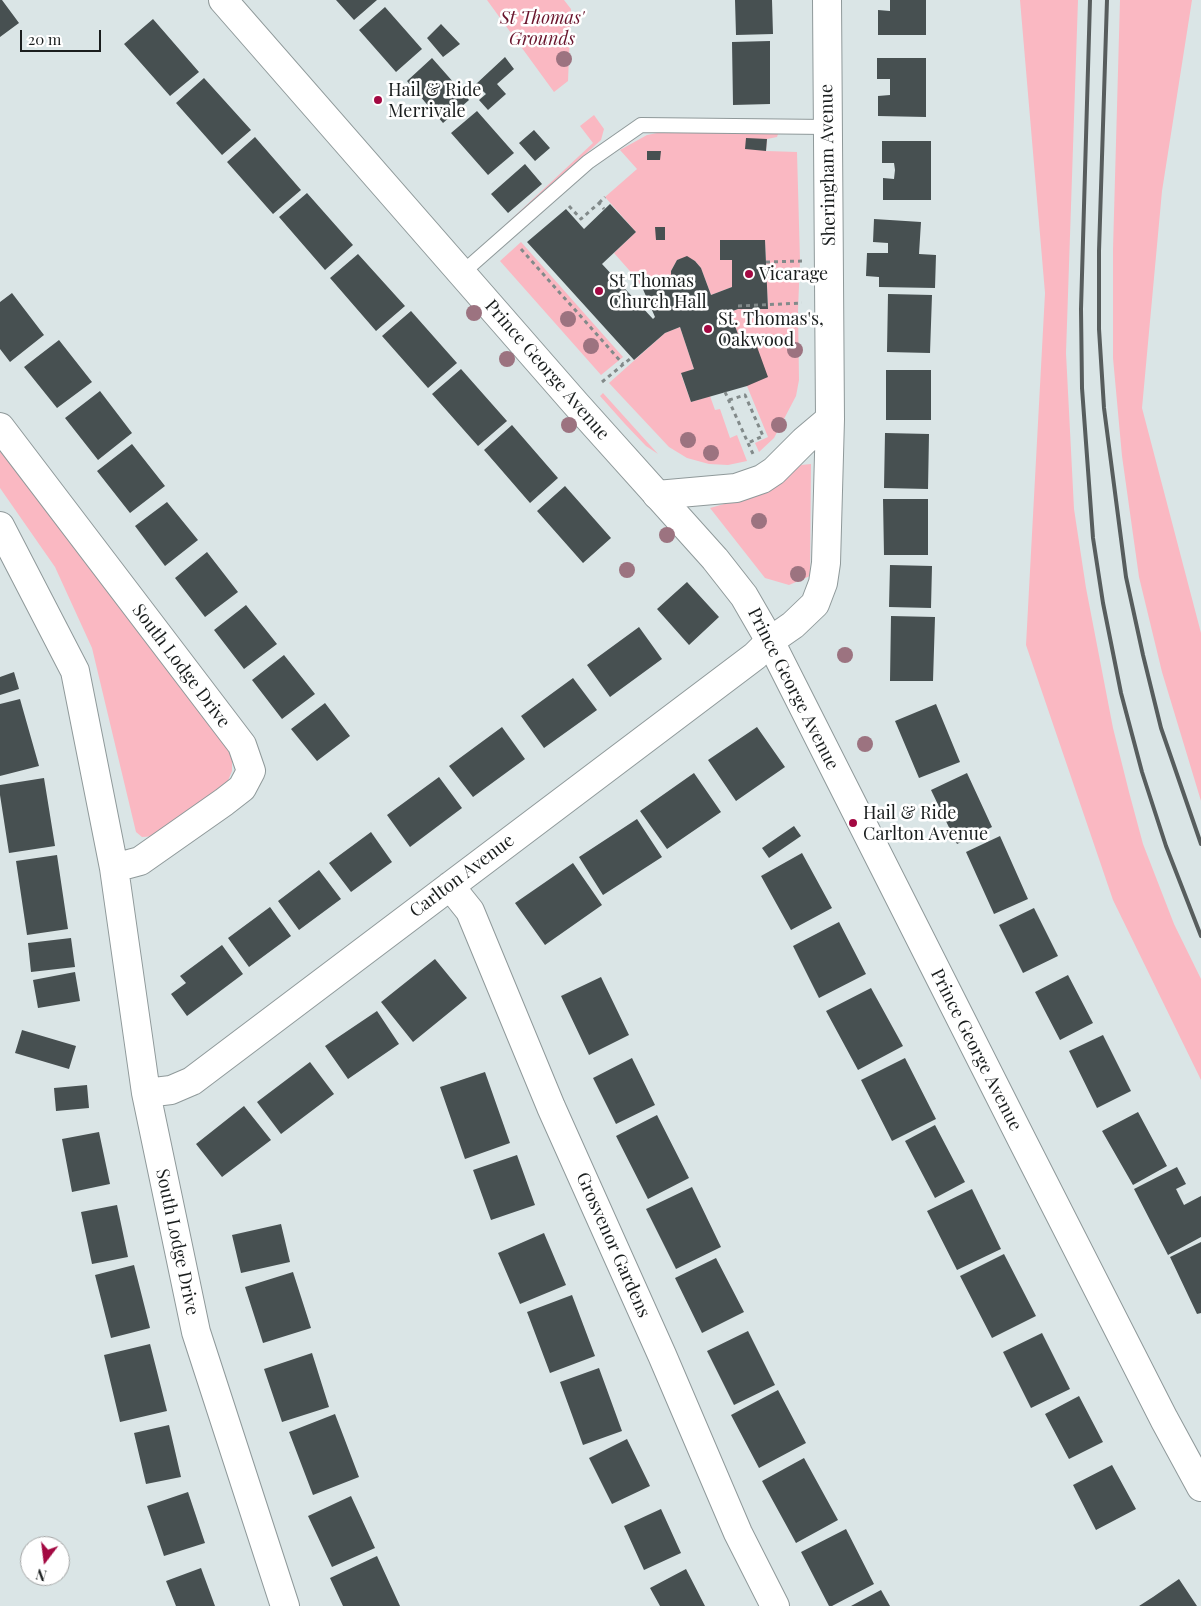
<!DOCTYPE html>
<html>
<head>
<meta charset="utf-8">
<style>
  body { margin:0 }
  #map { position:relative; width:1201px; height:1606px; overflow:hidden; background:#dae5e6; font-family:"Playfair Display",serif }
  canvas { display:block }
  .north { position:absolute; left:20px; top:1536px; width:50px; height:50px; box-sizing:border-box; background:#fff; border:1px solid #a3a5a5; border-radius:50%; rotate:195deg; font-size:14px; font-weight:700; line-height:20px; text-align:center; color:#1a1e1e }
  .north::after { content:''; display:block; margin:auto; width:18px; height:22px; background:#a30942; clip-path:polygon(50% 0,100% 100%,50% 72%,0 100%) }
  .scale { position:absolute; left:20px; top:30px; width:81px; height:22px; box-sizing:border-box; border:2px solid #1a1e1e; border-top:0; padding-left:6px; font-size:15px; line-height:18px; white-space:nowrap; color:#1a1e1e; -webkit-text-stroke:4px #fff; paint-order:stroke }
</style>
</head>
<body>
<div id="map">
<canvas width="1201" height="1606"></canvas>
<div class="north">N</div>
<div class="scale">20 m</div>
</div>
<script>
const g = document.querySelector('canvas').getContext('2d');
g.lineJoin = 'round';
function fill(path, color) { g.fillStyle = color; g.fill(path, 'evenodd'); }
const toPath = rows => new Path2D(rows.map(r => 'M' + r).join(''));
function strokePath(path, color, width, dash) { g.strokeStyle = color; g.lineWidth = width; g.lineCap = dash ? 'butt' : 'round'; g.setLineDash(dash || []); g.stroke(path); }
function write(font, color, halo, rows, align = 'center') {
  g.font = font + ' "Playfair Display",serif'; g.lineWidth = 5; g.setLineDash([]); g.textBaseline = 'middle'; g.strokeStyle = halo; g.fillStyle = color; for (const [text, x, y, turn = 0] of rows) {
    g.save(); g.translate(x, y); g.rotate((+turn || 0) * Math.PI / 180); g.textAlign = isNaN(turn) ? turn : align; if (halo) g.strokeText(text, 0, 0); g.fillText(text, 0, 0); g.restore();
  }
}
const green = toPath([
  [487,0,564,0,571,9,568,81,554,92],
  [1020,0,1078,0,1066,353,1074,509,1086,588,1113,728,1129,792,1143,844,1174,924,1201,979,1201,1080,1113,900,1026,645,1045,293],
  [1120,0,1192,0,1162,191,1142,408,1201,633,1201,801,1162,672,1139,577,1122,456,1113,358,1113,249],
  [594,115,604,129,601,140,490,241,489,240,593,143,580,126],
  [662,132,778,134,777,137,767,139,766,151,797,152,800,261,798,310,799,380,796,396,774,438,759,452,755,443,768,437,747,386,743,348,730,312,738,309,768,308,765,240,720,240,720,260,732,260,732,287,711,295,701,268,695,261,687,257,677,260,671,271,671,276,642,287,629,270,614,253,636,232,605,197,637,169,620,150,647,135],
  [521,242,623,357,601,375,500,261],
  [680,327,694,369,681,374,691,402,710,396,715,410,720,409,730,438,737,435,747,461,728,465,709,464,687,458,669,447,609,383,665,333],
  [603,393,658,454,646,446,625,424,600,396],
  [0,447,232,751,232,771,225,788,157,836,142,837,136,832,92,648,55,567,0,488],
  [811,464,810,576,789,585,765,578,710,508,770,491,801,465]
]);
const building = toPath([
  [0,0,2,0,19,23,0,37],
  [336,0,377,0,354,20],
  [735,0,772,0,773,34,736,35],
  [890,0,926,0,926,35,878,35,878,10,890,11],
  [385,7,422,49,396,72,359,30],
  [153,19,199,72,170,96,124,44],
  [441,24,460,44,443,57,427,38],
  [770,41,770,104,733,105,732,42],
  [505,57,514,69,497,84,506,94,488,110,479,100,486,94,476,84],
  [432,58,469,100,443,123,407,81],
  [877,58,926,58,926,117,878,116,878,96,890,95,890,79,877,79],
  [204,78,251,130,222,155,176,103],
  [477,111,514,153,488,175,451,133],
  [534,130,550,148,535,161,519,143],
  [255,137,301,190,273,214,227,162],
  [746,138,767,139,766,151,745,149],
  [882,141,931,141,931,200,883,200,883,178,894,179,895,170,894,163,882,163],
  [647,151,661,151,660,160,647,160],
  [525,164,542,184,508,213,491,194],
  [307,193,353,245,325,270,279,217],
  [610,204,636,232,602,264,653,319,655,317,642,287,671,276,671,271,677,260,687,256,695,261,701,268,711,295,732,287,732,260,720,260,720,240,765,240,768,309,738,309,730,312,743,348,756,344,768,377,747,386,691,402,681,373,694,369,680,327,665,333,634,360,527,242,566,209,584,229],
  [874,219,921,222,919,254,936,255,935,288,879,287,879,277,866,276,867,253,888,253,888,243,873,242],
  [655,227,665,227,665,240,656,240],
  [358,254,405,306,376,331,330,278],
  [12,293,44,335,10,362,0,349,0,302],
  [888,294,932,295,930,353,887,352],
  [411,311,457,363,428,388,382,336],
  [59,340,92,382,57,408,24,367],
  [461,369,507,421,478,446,432,394],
  [886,370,931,370,931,420,886,420],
  [100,391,132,433,98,460,65,418],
  [512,425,558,478,530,503,484,450],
  [885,433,929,434,928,489,884,488],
  [132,444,165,486,130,513,97,471],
  [565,486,611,538,583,563,537,511],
  [883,499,928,499,928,555,884,555],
  [167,502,198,540,165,566,135,526],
  [207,552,238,592,205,617,175,578],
  [890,565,932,566,931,608,889,607],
  [687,582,719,617,689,645,657,609],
  [246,605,277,644,244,669,214,630],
  [891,616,935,617,933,681,890,681],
  [639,627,662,659,610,697,587,665],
  [284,655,315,694,282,719,252,680],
  [14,672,19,689,0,695,0,677],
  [573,678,597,710,544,748,521,716],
  [20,699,39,766,0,776,0,704],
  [325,703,350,736,317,761,291,729],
  [936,704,960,762,919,778,895,721],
  [502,727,525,759,473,797,449,766],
  [757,727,785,767,736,801,708,760],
  [694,773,721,812,667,849,640,811],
  [967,773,992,827,957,844,931,790],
  [439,777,462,808,410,847,387,815],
  [44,778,55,846,9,853,0,795,0,785],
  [637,819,662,857,603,895,579,857],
  [794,826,801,836,769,858,762,848],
  [371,832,392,862,351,892,329,863],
  [1000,836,1028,899,994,914,966,852],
  [802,853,832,908,791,930,761,876],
  [57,855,68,929,27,935,16,861],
  [573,863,602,905,545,945,515,903],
  [319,870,341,899,299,930,278,901],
  [270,907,291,936,249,967,228,938],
  [1034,908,1058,956,1023,973,999,925],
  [839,922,866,974,819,998,793,946],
  [71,938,75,967,31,972,28,943],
  [222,945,243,974,187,1016,171,994,186,983,180,976],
  [435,959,467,998,413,1042,381,1002],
  [75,972,80,1001,38,1008,33,980],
  [1068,975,1093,1023,1060,1040,1035,992],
  [601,977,629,1035,589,1055,561,996],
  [871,988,903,1046,858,1070,826,1011],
  [377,1011,399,1044,348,1079,325,1046],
  [22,1030,76,1046,69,1069,15,1053],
  [1103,1035,1131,1091,1097,1108,1069,1051],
  [632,1058,655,1105,616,1124,593,1078],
  [905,1058,936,1119,892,1141,861,1080],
  [310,1062,334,1094,281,1134,257,1102],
  [485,1072,510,1143,465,1159,440,1087],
  [87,1085,89,1108,56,1111,54,1088],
  [244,1106,271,1140,222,1177,196,1144],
  [1138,1112,1167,1166,1133,1185,1102,1131],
  [657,1115,689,1178,648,1199,616,1136],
  [935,1125,965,1182,935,1198,905,1141],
  [99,1132,110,1184,72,1192,62,1139],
  [517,1155,535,1205,491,1220,473,1170],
  [1177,1167,1186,1184,1176,1189,1184,1205,1201,1196,1201,1237,1168,1255,1134,1189],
  [692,1187,721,1247,676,1269,646,1209],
  [972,1189,1001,1249,957,1270,927,1211],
  [117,1205,128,1257,92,1264,81,1212],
  [281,1224,290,1262,241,1273,232,1235],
  [544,1233,566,1285,520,1304,498,1253],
  [1201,1242,1201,1313,1197,1314,1170,1257],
  [1004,1254,1036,1316,992,1338,960,1276],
  [716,1258,744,1312,702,1333,675,1278],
  [134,1265,150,1328,111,1338,95,1275],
  [293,1272,311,1328,263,1343,245,1287],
  [572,1295,595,1356,550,1373,527,1312],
  [748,1331,775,1385,734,1405,707,1351],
  [1042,1333,1070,1389,1031,1408,1003,1352],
  [150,1344,167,1411,120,1422,104,1355],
  [312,1353,329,1407,282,1422,264,1369],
  [599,1368,622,1431,583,1445,560,1382],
  [778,1390,806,1443,759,1468,731,1415],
  [1079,1396,1103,1442,1069,1459,1045,1414],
  [335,1414,359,1477,313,1495,289,1432],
  [169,1425,181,1477,146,1484,134,1433],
  [627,1439,650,1486,612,1504,589,1458],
  [804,1458,838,1520,796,1543,762,1481],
  [1112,1465,1136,1509,1096,1530,1073,1485],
  [188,1492,205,1543,164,1556,147,1506],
  [351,1496,375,1548,332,1567,308,1516],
  [661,1509,681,1553,644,1570,624,1526],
  [846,1529,874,1584,832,1606,829,1606,801,1552],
  [377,1556,400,1606,343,1606,330,1578],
  [201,1568,215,1606,176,1606,166,1581],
  [686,1569,705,1606,660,1606,650,1588],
  [1179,1579,1197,1606,1139,1606,1153,1597],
  [881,1590,890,1606,851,1606]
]);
const path = toPath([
  [599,203,605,197],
  [569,206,581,219,599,203,604,209],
  [521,249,623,364],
  [766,262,803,261],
  [738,306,802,303],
  [602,382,631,358],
  [725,392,753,454],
  [729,400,745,395,763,436,748,443]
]);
const lane = toPath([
  [462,273,588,162,641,125,827,127]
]);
const street = toPath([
  [0,427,242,745,251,771,242,788,224,802,140,861,114,868],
  [657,495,736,488,762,479,774,471,804,441,830,419],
  [0,526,75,671,114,868,146,1093,196,1332,285,1606],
  [450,886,470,911,551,1107,662,1355,738,1533,775,1606],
  [146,1093,171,1090,192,1081,755,656,770,641,793,625,815,604,823,583,826,563,830,419,827,0]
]);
const secondary = toPath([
  [223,0,575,403,715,559,744,596,770,641,1022,1140,1164,1419,1201,1487]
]);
const rail = toPath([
  [1090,0,1081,309,1082,388,1093,538,1103,603,1121,693,1142,772,1166,846,1201,936],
  [1107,0,1099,251,1099,329,1104,408,1126,577,1143,655,1161,728,1201,844]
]);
const trees = [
  [564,59],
  [474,313],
  [568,319],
  [591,346],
  [795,350],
  [507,359],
  [569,425],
  [779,425],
  [688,440],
  [711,453],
  [759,521],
  [667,535],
  [627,570],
  [798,574],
  [845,655],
  [865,744]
];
const markers = [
  [378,100,5,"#a30942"],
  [749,274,5,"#a30942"],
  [599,291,5,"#a30942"],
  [708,329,5,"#a30942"],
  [853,823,5,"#a30942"]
];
const parkNames = [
  ["St Thomas'",542,18],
  ["Grounds",542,39]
];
const poiNames = [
  ["Hail & Ride",388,90],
  ["Merrivale",388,111],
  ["Vicarage",759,274],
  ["St Thomas",609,281],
  ["Church Hall",609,302],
  ["St. Thomas's,",718,319],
  ["Oakwood",718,340],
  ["Hail & Ride",863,813],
  ["Carlton Avenue",863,834]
];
const streetNames = [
  ["Sheringham Avenue",828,165,-91],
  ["Prince George Avenue",547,370,49],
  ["South Lodge Drive",181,666,53],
  ["Prince George Avenue",793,689,63],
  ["Carlton Avenue",462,876,-37],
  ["Prince George Avenue",976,1050,63],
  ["South Lodge Drive",177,1242,78],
  ["Grosvenor Gardens",613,1245,66]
];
fill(green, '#fab8c2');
fill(building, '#475051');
strokePath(lane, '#8f999a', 16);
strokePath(street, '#8f999a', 30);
strokePath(secondary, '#8f999a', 30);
strokePath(path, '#828a8a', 3, [4, 4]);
strokePath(lane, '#fff', 14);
strokePath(street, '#fff', 28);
strokePath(secondary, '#fff', 28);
strokePath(rail, '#575d5d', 4);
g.fillStyle = '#9c7380';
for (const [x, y] of trees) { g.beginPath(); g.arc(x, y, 8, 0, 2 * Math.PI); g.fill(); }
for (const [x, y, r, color] of markers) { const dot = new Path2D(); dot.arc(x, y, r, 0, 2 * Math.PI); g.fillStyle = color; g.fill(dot); strokePath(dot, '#fff', 2); }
write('italic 18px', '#6a152d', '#fff', parkNames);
write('18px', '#1a1e1e', '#fff', poiNames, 'left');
write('18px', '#1a1e1e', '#fff', streetNames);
</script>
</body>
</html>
